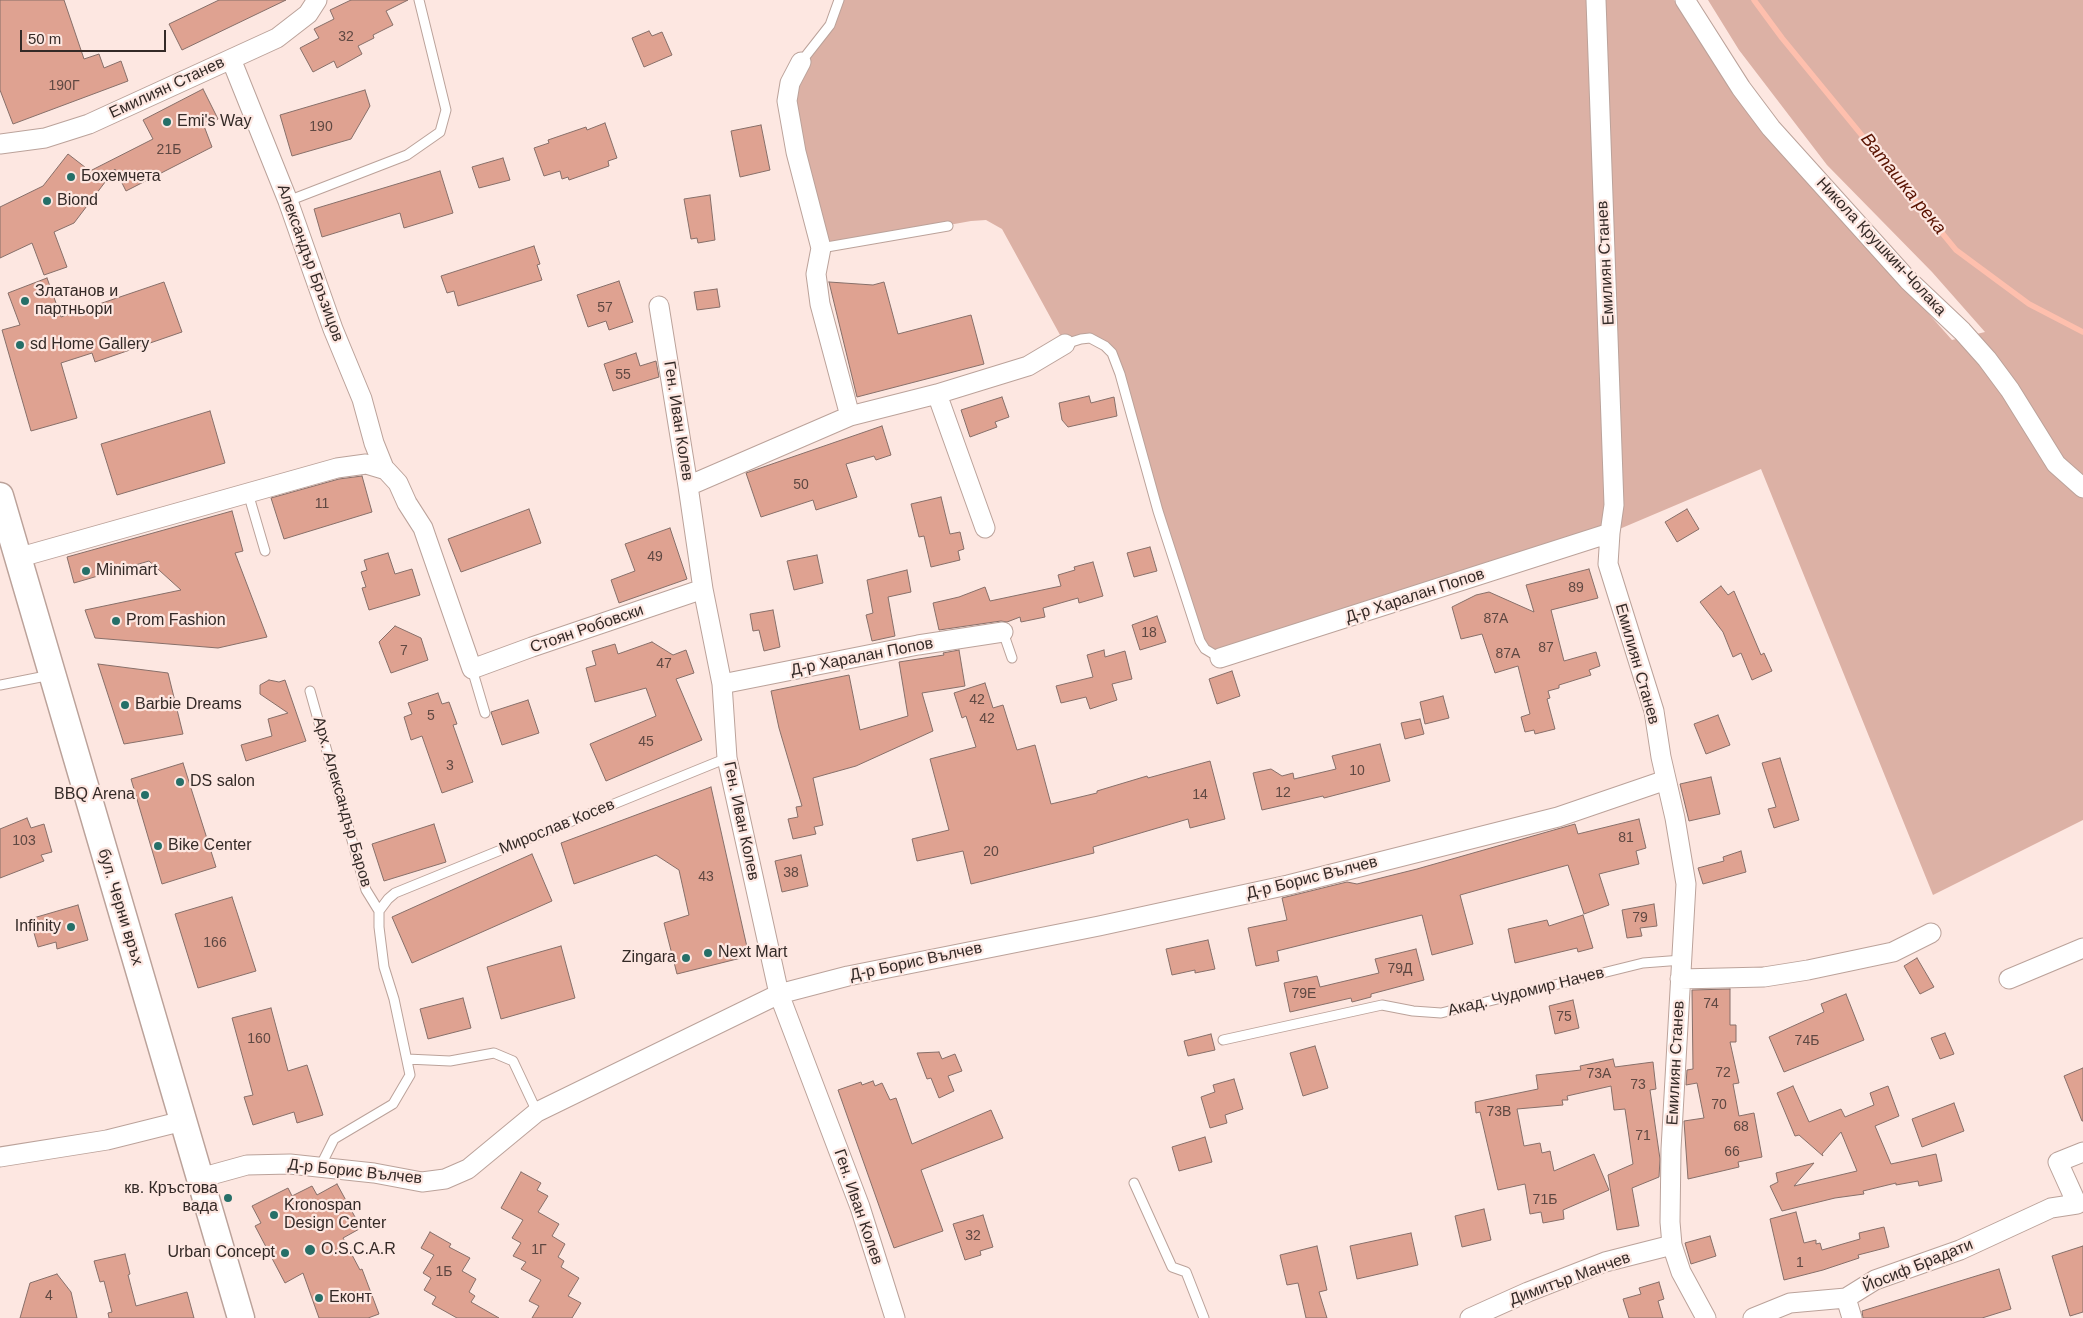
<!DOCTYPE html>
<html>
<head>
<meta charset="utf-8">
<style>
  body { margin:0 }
  #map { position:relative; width:2083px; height:1318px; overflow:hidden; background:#fde7e1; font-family:Arial,sans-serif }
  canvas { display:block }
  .scale { position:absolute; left:20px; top:30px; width:146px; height:22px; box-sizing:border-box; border:2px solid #342a27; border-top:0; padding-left:6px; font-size:15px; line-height:18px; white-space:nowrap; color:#342a27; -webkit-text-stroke:4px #fde7e1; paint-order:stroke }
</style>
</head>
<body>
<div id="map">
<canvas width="2083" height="1318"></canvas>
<div class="scale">50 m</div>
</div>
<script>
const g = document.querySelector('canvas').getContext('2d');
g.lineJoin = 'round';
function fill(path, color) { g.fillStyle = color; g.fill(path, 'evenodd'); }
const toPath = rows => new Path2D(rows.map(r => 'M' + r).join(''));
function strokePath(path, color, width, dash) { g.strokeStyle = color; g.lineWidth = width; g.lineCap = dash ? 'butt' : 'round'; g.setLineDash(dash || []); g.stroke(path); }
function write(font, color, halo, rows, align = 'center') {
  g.font = font + ' Arial,sans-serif'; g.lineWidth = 4.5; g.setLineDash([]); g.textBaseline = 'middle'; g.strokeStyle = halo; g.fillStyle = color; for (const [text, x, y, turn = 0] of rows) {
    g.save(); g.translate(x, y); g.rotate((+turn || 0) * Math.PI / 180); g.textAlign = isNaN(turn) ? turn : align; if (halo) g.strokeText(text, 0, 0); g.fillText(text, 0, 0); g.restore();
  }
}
const green = toPath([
  [839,0,1674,0,1762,126,1952,340,1985,332,1932,272,1827,165,1739,50,1708,0,2083,0,2083,820,1933,895,1761,469,1610,533,1220,658,1205,649,1112,353,1096,341,1065,344,1002,229,986,220,971,221,821,248,790,83,830,25]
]);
const stream = toPath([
  [1754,0,1782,38,1956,250,2029,304,2083,332]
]);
const building = toPath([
  [0,0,64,0,84,59,99,54,104,68,121,61,128,81,13,124,0,90,0,0],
  [219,0,286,0,182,50,169,24,219,0],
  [351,0,408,0,386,11,393,25,373,35,374,38,358,46,362,54,337,68,334,61,313,72,300,48,319,38,314,29,334,19,330,10,351,0],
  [649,31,652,36,662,32,672,55,644,67,632,38,649,31],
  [203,89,218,119,204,126,212,147,126,191,115,169,74,223,54,232,67,267,44,275,32,243,0,258,0,207,43,186,68,154,90,171,153,139,143,120,203,89],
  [365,90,370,106,351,139,292,156,280,115,365,90],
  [605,123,617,158,608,161,609,166,569,180,568,177,562,179,560,171,544,176,534,148,549,143,548,140,586,127,587,130,605,123],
  [761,125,770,170,740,177,731,131,761,125],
  [503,158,510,180,479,188,472,167,503,158],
  [440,171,453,213,404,228,400,213,322,237,314,209,440,171],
  [710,195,715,240,698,243,697,238,691,239,684,199,710,195],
  [534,246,540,264,537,265,542,280,458,306,454,291,447,293,441,276,534,246],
  [47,278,61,317,164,282,182,332,95,362,92,353,61,363,77,418,31,431,2,330,20,325,8,293,47,278],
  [619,281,633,322,609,330,606,321,588,327,577,295,619,281],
  [829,282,873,285,884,282,898,334,971,315,984,364,857,397,829,282],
  [717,289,720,307,697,310,694,292,717,289],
  [636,353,640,366,656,361,659,377,613,391,604,364,636,353],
  [1089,396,1091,403,1114,397,1117,416,1068,427,1062,420,1059,403,1089,396],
  [1002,397,1009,417,995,422,997,427,970,437,961,410,1002,397],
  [210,411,225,463,117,495,101,444,210,411],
  [882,426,891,455,876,460,874,456,846,464,857,497,816,510,813,500,761,517,746,473,882,426],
  [362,476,372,512,284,539,271,498,339,479,362,476],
  [941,497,950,534,960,532,964,549,958,551,960,560,931,567,924,536,919,537,911,504,941,497],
  [529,509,541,543,461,572,448,539,529,509],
  [1687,509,1699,529,1677,542,1665,522,1687,509],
  [232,511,243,551,235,553,267,637,218,648,95,638,85,610,181,590,149,561,74,583,67,557,232,511],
  [670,528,687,579,619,603,611,580,635,571,625,544,670,528],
  [1150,547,1157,571,1134,577,1127,553,1150,547],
  [388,553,395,574,412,569,420,595,369,610,362,588,366,587,361,572,367,570,364,560,388,553],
  [817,555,823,583,794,590,787,561,817,555],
  [1093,562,1103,596,1079,603,1078,598,1043,608,1045,617,1021,622,1020,617,1007,622,1001,621,939,630,933,603,959,597,985,587,990,601,1061,586,1058,575,1075,570,1074,567,1093,562],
  [1589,569,1598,598,1551,610,1564,661,1596,652,1600,666,1589,670,1591,675,1559,685,1559,688,1548,691,1550,698,1547,699,1555,729,1535,734,1534,730,1525,732,1521,717,1530,714,1518,666,1495,673,1482,634,1461,639,1452,607,1476,595,1489,592,1534,612,1526,585,1589,569],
  [907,570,911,592,888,597,895,636,872,641,866,615,873,613,867,580,907,570],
  [1721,586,1728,595,1734,591,1761,655,1764,653,1772,671,1752,680,1741,653,1733,657,1723,632,1700,602,1721,586],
  [773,610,780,647,764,651,759,630,753,631,750,614,773,610],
  [1157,616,1166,642,1140,650,1132,625,1157,616],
  [395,626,421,638,428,660,391,673,379,642,395,626],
  [652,642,673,655,686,650,694,673,676,679,702,740,606,781,590,744,656,716,646,688,595,702,586,668,596,665,592,651,615,644,618,654,652,642],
  [959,650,965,686,922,693,933,731,856,766,813,778,823,825,814,827,816,834,793,839,788,819,798,817,796,807,802,806,779,728,771,691,849,675,860,730,908,716,899,662,944,655,943,653,959,650],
  [1104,650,1105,657,1125,651,1132,679,1112,684,1117,700,1090,709,1086,697,1061,703,1056,686,1093,677,1087,655,1104,650],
  [98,664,168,673,183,734,124,744,98,664],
  [1232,671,1240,696,1217,704,1209,679,1232,671],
  [269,680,279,682,285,680,306,741,246,761,241,745,272,736,268,719,288,713,260,694,260,685,269,680],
  [985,683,993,708,1003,705,1017,750,1035,745,1051,804,1097,793,1097,791,1147,776,1148,778,1210,761,1225,819,1190,828,1188,819,1093,847,1094,853,971,884,963,851,917,861,912,839,949,830,930,759,976,747,966,716,962,718,954,693,985,683],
  [438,693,442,704,449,702,457,724,453,725,473,782,442,793,422,736,411,740,404,717,412,714,408,703,438,693],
  [1443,696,1449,718,1425,724,1420,702,1443,696],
  [528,700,539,733,502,745,491,712,528,700],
  [1718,715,1730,745,1706,754,1694,724,1718,715],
  [1420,719,1424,734,1405,739,1401,723,1420,719],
  [1380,744,1390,781,1324,798,1323,796,1262,810,1253,773,1271,769,1282,776,1293,773,1294,779,1336,769,1332,756,1380,744],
  [1780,758,1799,820,1774,828,1768,809,1776,807,1762,763,1780,758],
  [183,763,216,867,162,884,131,779,183,763],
  [1711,777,1720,814,1689,821,1680,784,1711,777],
  [711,787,749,956,677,974,664,923,689,915,679,870,656,855,574,884,561,843,711,787],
  [27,818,31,828,44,824,52,852,41,855,44,861,0,878,0,829,27,818],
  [1639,819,1646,848,1636,851,1639,864,1599,874,1609,905,1584,914,1568,865,1460,895,1473,944,1432,955,1422,915,1277,951,1279,961,1256,966,1248,928,1287,920,1282,898,1347,882,1357,884,1417,869,1575,824,1578,834,1639,819],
  [434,824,446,862,384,881,372,844,434,824],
  [1741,851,1746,872,1703,884,1698,868,1724,861,1723,857,1741,851],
  [532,854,552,901,412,963,392,917,532,854],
  [801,855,808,886,782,892,775,861,801,855],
  [232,897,256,971,198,988,175,914,232,897],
  [1654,904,1657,926,1640,928,1642,936,1627,938,1622,910,1654,904],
  [78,905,88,940,57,949,56,942,38,947,30,919,78,905],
  [1583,915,1593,948,1578,952,1577,948,1515,963,1508,929,1547,920,1549,926,1583,915],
  [1208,940,1215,969,1195,973,1195,970,1172,975,1166,949,1208,940],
  [561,946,575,998,501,1019,487,967,561,946],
  [1416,949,1424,980,1371,994,1371,997,1352,1002,1351,998,1290,1012,1284,983,1317,976,1320,987,1379,973,1375,959,1416,949],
  [1917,958,1934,987,1920,994,1904,966,1917,958],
  [1730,989,1730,1025,1736,1025,1736,1042,1730,1042,1739,1083,1733,1084,1739,1116,1754,1113,1762,1157,1738,1162,1739,1167,1688,1179,1684,1121,1704,1118,1697,1083,1686,1085,1687,1070,1693,1069,1692,990,1730,989],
  [1846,994,1864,1040,1784,1072,1769,1037,1824,1012,1821,1004,1846,994],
  [463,998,471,1028,428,1039,420,1009,463,998],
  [1573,1000,1579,1028,1555,1034,1549,1006,1573,1000],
  [271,1008,288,1071,307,1065,323,1115,297,1123,294,1112,253,1125,244,1097,253,1095,232,1018,271,1008],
  [1945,1033,1954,1054,1940,1059,1931,1038,1945,1033],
  [1211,1034,1215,1050,1188,1056,1184,1041,1211,1034],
  [1315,1046,1328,1088,1303,1096,1290,1053,1315,1046],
  [939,1052,942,1059,955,1054,962,1071,948,1076,954,1091,939,1098,931,1078,927,1079,917,1053,939,1052],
  [1613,1059,1615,1067,1653,1062,1656,1089,1650,1090,1660,1159,1659,1177,1632,1188,1639,1226,1617,1230,1608,1175,1633,1164,1625,1109,1614,1110,1611,1086,1567,1096,1568,1100,1562,1100,1563,1105,1517,1109,1524,1146,1540,1143,1542,1153,1550,1151,1554,1171,1594,1154,1609,1190,1563,1210,1564,1219,1543,1223,1541,1212,1530,1214,1525,1184,1498,1190,1480,1112,1476,1113,1475,1102,1538,1089,1536,1075,1581,1070,1580,1066,1613,1059],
  [2083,1068,2083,1121,2082,1121,2064,1076,2083,1068],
  [1234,1079,1243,1109,1225,1115,1227,1123,1210,1128,1201,1097,1215,1092,1213,1085,1234,1079],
  [873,1081,875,1086,882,1083,890,1100,896,1098,912,1144,991,1110,1003,1138,921,1170,943,1231,894,1248,838,1090,861,1082,862,1085,873,1081],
  [1793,1086,1809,1122,1841,1109,1845,1117,1874,1105,1870,1093,1888,1086,1899,1116,1875,1126,1891,1164,1936,1154,1942,1181,1919,1186,1918,1181,1896,1185,1896,1183,1863,1191,1864,1194,1835,1198,1782,1211,1770,1186,1778,1182,1776,1173,1814,1163,1794,1186,1857,1171,1841,1132,1822,1154,1823,1156,1799,1135,1795,1136,1777,1093,1793,1086],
  [1954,1103,1964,1131,1922,1147,1912,1119,1954,1103],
  [1205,1137,1212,1162,1179,1171,1172,1147,1205,1137],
  [521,1172,541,1183,537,1190,548,1196,538,1212,559,1224,552,1236,565,1244,558,1257,564,1261,561,1267,579,1278,568,1296,581,1303,572,1318,532,1318,539,1306,529,1301,541,1280,521,1269,526,1262,513,1256,521,1243,512,1238,523,1220,501,1208,521,1172],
  [337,1184,361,1228,343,1238,360,1270,362,1269,379,1314,368,1318,319,1318,303,1273,285,1283,255,1226,261,1223,252,1206,288,1188,292,1196,312,1186,317,1195,337,1184],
  [1484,1209,1491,1240,1462,1247,1455,1216,1484,1209],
  [1796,1212,1804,1243,1816,1240,1816,1244,1820,1243,1822,1250,1860,1239,1859,1233,1884,1227,1889,1247,1858,1255,1859,1258,1823,1270,1784,1280,1770,1219,1796,1212],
  [983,1215,993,1247,980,1251,981,1255,965,1260,953,1224,983,1215],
  [430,1232,451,1244,449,1247,470,1258,462,1271,476,1279,469,1292,475,1296,471,1302,499,1318,457,1318,432,1304,436,1297,424,1290,431,1278,423,1273,434,1255,421,1248,430,1232],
  [1411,1233,1418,1265,1357,1279,1350,1246,1411,1233],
  [1710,1236,1716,1256,1691,1264,1685,1243,1710,1236],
  [1317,1246,1327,1290,1319,1292,1327,1318,1306,1318,1298,1283,1287,1285,1280,1255,1317,1246],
  [2083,1246,2083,1312,2070,1316,2052,1256,2083,1246],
  [125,1254,130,1274,128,1275,136,1306,187,1292,194,1318,109,1318,108,1313,112,1312,104,1281,100,1282,94,1261,125,1254],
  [1999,1269,2011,1309,1982,1318,1863,1318,1862,1311,1999,1269],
  [57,1274,71,1292,77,1318,20,1318,30,1283,57,1274],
  [1659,1282,1664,1299,1658,1301,1663,1318,1629,1318,1623,1299,1641,1294,1639,1288,1659,1282]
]);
const lane = toPath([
  [801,62,830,25,839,0],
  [288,201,407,155,440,132,446,110,419,0],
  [821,248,948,226],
  [1065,344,1081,339,1090,338,1105,346,1112,353,1120,374,1158,511,1200,641,1205,649,1220,658],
  [248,493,265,551],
  [1003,632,1012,658],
  [472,669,485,713],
  [0,685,51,675],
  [310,691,366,890,379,911],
  [1223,1040,1382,1005,1413,1011,1441,1013,1643,963,1682,960],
  [407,1059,450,1061,494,1053,513,1061,537,1112],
  [320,1167,334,1139,393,1104,410,1075,394,999,384,967,379,927,379,911,388,899,395,893,727,758],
  [1134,1183,1172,1267,1186,1272,1204,1318]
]);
const street = toPath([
  [1596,0,1614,505,1610,533,1608,564,1654,711,1661,757,1675,818,1686,884,1671,1149,1670,1222,1672,1245,1681,1272,1706,1318],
  [1685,0,1741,88,1771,128,1908,280,1962,331,1987,359,2010,390,2056,464,2083,488],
  [231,59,288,201,333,329,362,399,374,443,384,468],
  [801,62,790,83,787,101,796,152,821,248,816,274,820,304,850,416],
  [0,144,45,138,89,124,277,38,308,14,317,0],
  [659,306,688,486,703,589,722,684,727,758,779,994,860,1207,895,1318],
  [937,394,985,528],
  [688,486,850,416,937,394,1028,366,1065,344],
  [17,558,337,468,366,464,386,470,398,483,407,503,423,528,472,669,532,647,703,589],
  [1220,658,1610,533],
  [722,684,918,645,1003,632],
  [1680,979,1764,977,1808,970,1893,952,1931,933],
  [2009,979,2083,948],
  [0,1157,107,1140,183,1121],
  [200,1178,247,1165,290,1164,374,1173,422,1182,445,1179,468,1169,537,1112,779,994,848,976,1099,926,1288,885,1558,817,1666,780],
  [1846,1298,1852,1318],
  [1470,1318,1528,1292,1605,1262,1672,1245],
  [1753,1318,1790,1303,1846,1298,1875,1280,1960,1250,2051,1208,2077,1204,2058,1162,2083,1152]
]);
const secondary = toPath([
  [0,496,241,1318]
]);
const markers = [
  [167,122,5,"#266f68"],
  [71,177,5,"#266f68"],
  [47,201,5,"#266f68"],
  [25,301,5,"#266f68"],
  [20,345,5,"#266f68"],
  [86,571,5,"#266f68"],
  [116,621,5,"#266f68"],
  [125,705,5,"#266f68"],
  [180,782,5,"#266f68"],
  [145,795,5,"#266f68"],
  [158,846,5,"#266f68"],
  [71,927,5,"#266f68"],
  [708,953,5,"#266f68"],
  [686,958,5,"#266f68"],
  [228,1198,5,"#266f68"],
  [274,1215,5,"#266f68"],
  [310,1250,6,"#266f68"],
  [285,1253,5,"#266f68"],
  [319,1298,5,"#266f68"]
];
const numberNames = [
  ["32",346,37],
  ["190Г",64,86],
  ["190",321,127],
  ["21Б",169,150],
  ["57",605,308],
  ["55",623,375],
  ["50",801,485],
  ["11",322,504],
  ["49",655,557],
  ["89",1576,588],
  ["87А",1496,619],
  ["18",1149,633],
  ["87",1546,648],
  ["7",404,651],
  ["87А",1508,654],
  ["47",664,664],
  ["42",977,700],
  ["5",431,716],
  ["42",987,719],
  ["45",646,742],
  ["3",450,766],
  ["10",1357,771],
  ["12",1283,793],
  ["14",1200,795],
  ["81",1626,838],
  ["103",24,841],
  ["20",991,852],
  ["38",791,873],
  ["43",706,877],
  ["79",1640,918],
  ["166",215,943],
  ["79Д",1400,969],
  ["79Е",1304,994],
  ["74",1711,1004],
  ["75",1564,1017],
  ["160",259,1039],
  ["74Б",1807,1041],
  ["72",1723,1073],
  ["73А",1599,1074],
  ["73",1638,1085],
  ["70",1719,1105],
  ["73В",1499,1112],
  ["68",1741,1127],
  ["71",1643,1136],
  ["66",1732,1152],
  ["71Б",1545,1200],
  ["32",973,1236],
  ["1Г",539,1250],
  ["1",1800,1263],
  ["1Б",444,1272],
  ["4",49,1296]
];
const streetNames = [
  ["Емилиян Станев",167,88,-25],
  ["Никола Крушкин-Чолака",1881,247,47],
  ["Александър Бръзицов",310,263,70],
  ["Емилиян Станев",1606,263,-93],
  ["Ген. Иван Колев",678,421,81],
  ["Д-р Харалан Попов",1415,596,-18],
  ["Стоян Робовски",587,629,-19],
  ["Д-р Харалан Попов",862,657,-11],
  ["Емилиян Станев",1637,664,74],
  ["Арх. Александър Баров",342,802,74],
  ["Ген. Иван Колев",741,821,78],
  ["Мирослав Косев",557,827,-22],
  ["Д-р Борис Вълчев",1312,878,-14],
  ["бул. Черни връх",120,907,73],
  ["Д-р Борис Вълчев",916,962,-12],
  ["Акад. Чудомир Начев",1526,992,-14],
  ["Емилиян Станев",1676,1063,-87],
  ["Д-р Борис Вълчев",355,1172,6],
  ["Ген. Иван Колев",858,1207,71],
  ["Йосиф Брадати",1918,1266,-22],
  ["Димитър Манчев",1570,1279,-20]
];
const poiNames = [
  ["Emi's Way",177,122],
  ["Бохемчета",81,177],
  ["Biond",57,201],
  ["Златанов и",35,292],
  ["партньори",35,310],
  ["sd Home Gallery",30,345],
  ["Minimart",96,571],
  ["Prom Fashion",126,621],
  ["Barbie Dreams",135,705],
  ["DS salon",190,782],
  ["BBQ Arena",135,795,"right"],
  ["Bike Center",168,846],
  ["Infinity",61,927,"right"],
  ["Next Mart",718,953],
  ["Zingara",676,958,"right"],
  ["кв. Кръстова",218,1189,"right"],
  ["вада",218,1207,"right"],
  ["Kronospan",284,1206],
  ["Design Center",284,1224],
  ["O.S.C.A.R",321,1250],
  ["Urban Concept",275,1253,"right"],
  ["Еконт",329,1298]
];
const waterNames = [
  ["Ваташка река",1903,184,51]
];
fill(green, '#dcb1a5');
strokePath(stream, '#febfad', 5.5);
fill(building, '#dfa291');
strokePath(building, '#876f69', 1);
strokePath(lane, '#bba29a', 11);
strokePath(street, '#bba29a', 21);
strokePath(secondary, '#bba29a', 29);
strokePath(lane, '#fff', 9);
strokePath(street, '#fff', 19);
strokePath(secondary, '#fff', 26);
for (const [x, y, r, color] of markers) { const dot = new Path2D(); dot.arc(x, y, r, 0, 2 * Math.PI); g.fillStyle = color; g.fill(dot); strokePath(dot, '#fde7e1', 2); }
write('14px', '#5f4842', null, numberNames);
write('16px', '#342a27', '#fde7e1', streetNames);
write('16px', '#342a27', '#fde7e1', poiNames, 'left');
write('italic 18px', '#591200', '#fde7e1', waterNames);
</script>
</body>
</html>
